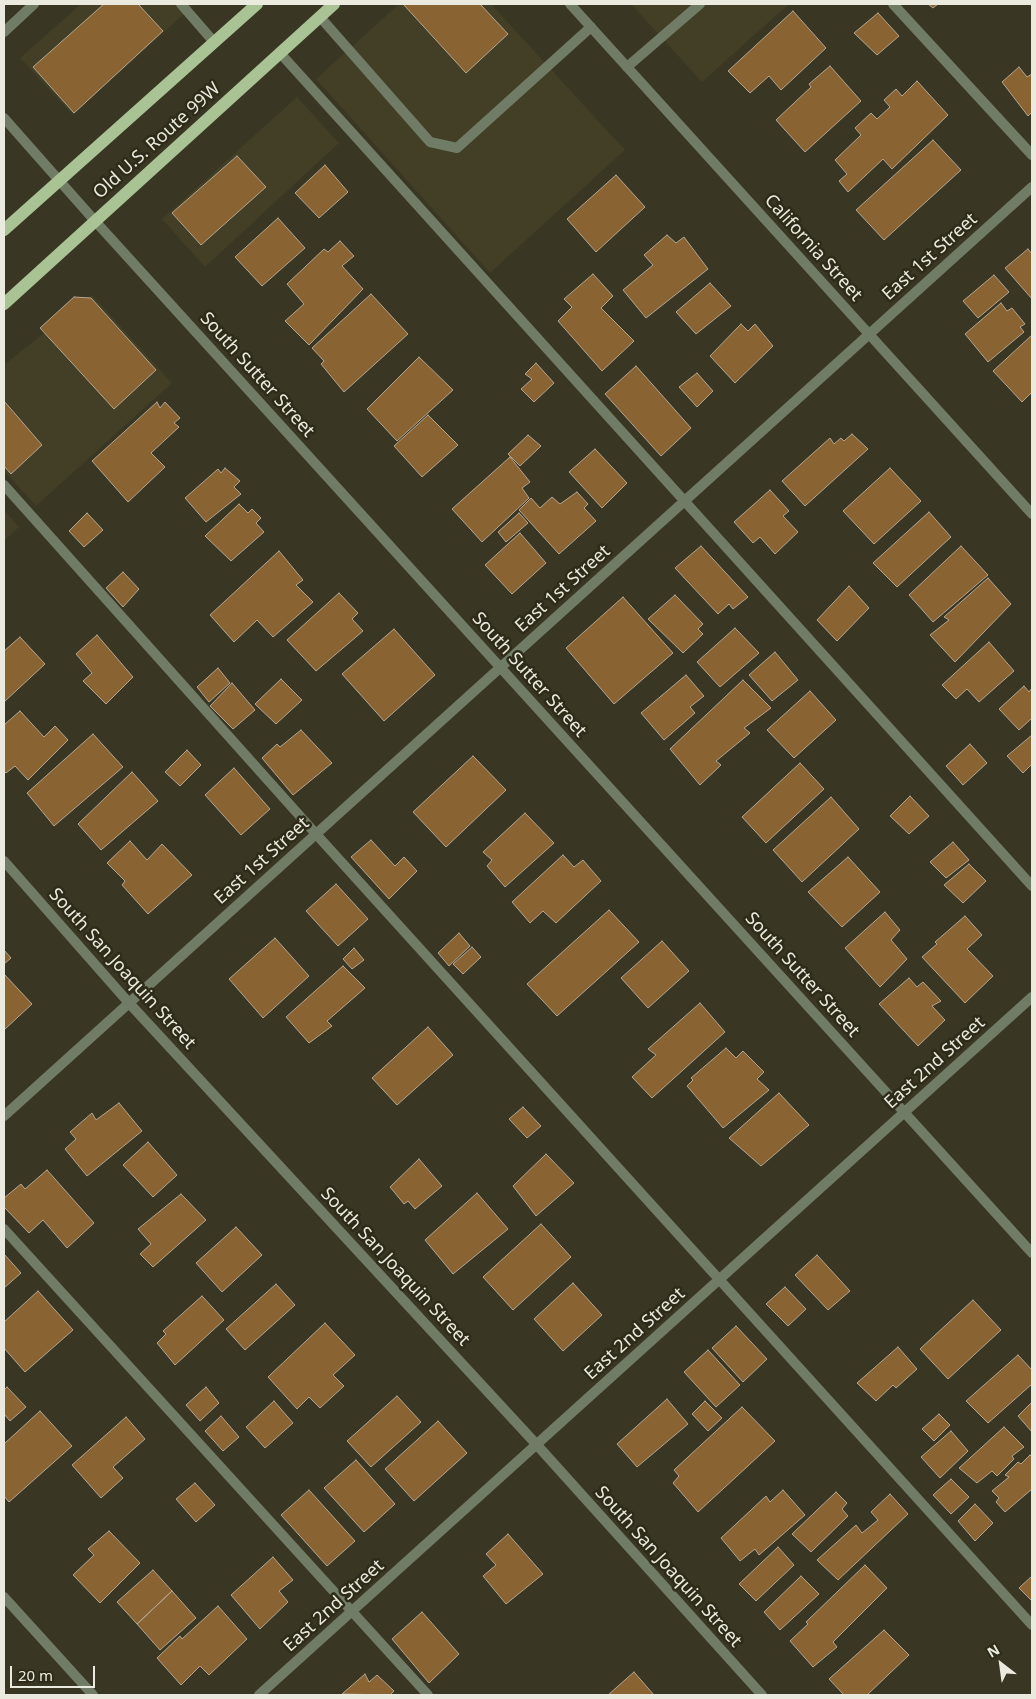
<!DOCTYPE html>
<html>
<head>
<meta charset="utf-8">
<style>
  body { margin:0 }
  #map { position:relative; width:1036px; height:1699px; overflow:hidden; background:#393623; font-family:"Noto Sans",sans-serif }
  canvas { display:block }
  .frame { position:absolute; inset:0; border:5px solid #ebeade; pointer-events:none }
  .north { position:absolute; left:976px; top:1639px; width:50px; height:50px; -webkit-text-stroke:4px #2e2c19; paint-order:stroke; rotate:330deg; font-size:14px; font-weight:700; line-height:20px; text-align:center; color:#ebeade }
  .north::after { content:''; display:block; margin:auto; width:18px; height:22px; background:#ebeade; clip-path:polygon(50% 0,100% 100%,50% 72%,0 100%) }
  .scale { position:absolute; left:10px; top:1666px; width:85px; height:22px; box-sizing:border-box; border:2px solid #ebeade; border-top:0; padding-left:6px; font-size:15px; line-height:18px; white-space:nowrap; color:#ebeade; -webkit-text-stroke:4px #2e2c19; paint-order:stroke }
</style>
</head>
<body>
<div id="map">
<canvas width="1036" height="1699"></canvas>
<div class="frame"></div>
<div class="north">N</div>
<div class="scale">20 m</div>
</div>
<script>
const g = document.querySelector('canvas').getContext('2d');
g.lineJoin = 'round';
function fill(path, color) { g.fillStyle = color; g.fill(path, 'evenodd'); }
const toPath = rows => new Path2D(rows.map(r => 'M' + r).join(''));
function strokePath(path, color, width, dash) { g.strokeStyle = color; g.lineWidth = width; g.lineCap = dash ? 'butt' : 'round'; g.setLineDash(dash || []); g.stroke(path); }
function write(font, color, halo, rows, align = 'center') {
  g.font = font + ' "Noto Sans",sans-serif'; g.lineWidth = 5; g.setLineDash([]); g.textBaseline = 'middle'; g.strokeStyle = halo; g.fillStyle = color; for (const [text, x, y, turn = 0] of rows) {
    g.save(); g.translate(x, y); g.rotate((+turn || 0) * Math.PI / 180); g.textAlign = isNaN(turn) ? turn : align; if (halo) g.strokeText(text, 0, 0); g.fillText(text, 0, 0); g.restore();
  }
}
const built = toPath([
  [81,4,195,4,73,115,20,58],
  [399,4,491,4,625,150,490,273,316,79],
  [631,4,789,4,702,82],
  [297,97,339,143,205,267,162,219],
  [92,295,172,383,36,506,4,471,4,365],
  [4,510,19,527,4,541]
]);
const building = toPath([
  [104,4,138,4,163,31,74,113,33,67,104,4],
  [403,4,480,4,508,34,466,73,403,4],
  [928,4,938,4,933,8,928,4],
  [793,11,826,48,781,90,769,76,750,93,728,71,793,11],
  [878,13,899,36,877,55,854,33,878,13],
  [830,66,861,101,805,152,776,120,811,87,809,84,830,66],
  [1019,67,1027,77,1032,74,1032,112,1028,116,1002,82,1019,67],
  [917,81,948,115,892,169,883,159,848,192,839,181,847,174,835,160,861,135,855,128,871,113,877,119,890,107,884,100,896,89,902,96,917,81],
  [933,140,961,170,884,240,856,210,933,140],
  [237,156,266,187,201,245,172,213,237,156],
  [325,165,348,192,319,218,295,193,325,165],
  [616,175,645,207,596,252,567,219,616,175],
  [278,218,305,248,262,286,235,257,278,218],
  [667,235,676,243,684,237,708,269,646,318,623,290,653,265,644,255,667,235],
  [340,241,354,256,342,266,363,289,309,345,285,321,304,304,287,284,324,249,328,252,340,241],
  [1028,249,1032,254,1032,299,1005,268,1028,249],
  [593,274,613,296,601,308,634,341,602,371,558,321,572,307,564,299,593,274],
  [994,275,1009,292,978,318,963,301,994,275],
  [710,283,731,306,696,334,676,312,710,283],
  [371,294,408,334,344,392,321,364,324,361,312,348,371,294],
  [74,297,91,298,156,370,114,409,40,328,74,297],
  [1001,303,1007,311,1012,308,1025,324,1020,327,1024,332,988,362,965,334,1001,303],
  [741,324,748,331,755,324,773,346,735,383,710,356,741,324],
  [1032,335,1032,392,1022,402,993,371,1032,335],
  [419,357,453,390,397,441,367,409,419,357],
  [536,363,554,383,534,402,521,389,532,379,525,374,536,363],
  [636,366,691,428,661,456,605,394,636,366],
  [697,373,713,391,697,407,679,387,697,373],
  [4,401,42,445,11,474,4,466,4,401],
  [157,402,160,408,165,402,180,418,174,423,179,427,151,453,165,467,128,502,92,461,157,402],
  [428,415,458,445,422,477,394,446,428,415],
  [852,434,868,449,805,506,782,481,830,438,834,444,841,438,844,441,852,434],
  [528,435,541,446,520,466,508,454,528,435],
  [595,449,627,483,602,508,569,472,595,449],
  [510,457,530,482,522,488,529,498,482,542,452,509,510,457],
  [225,468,240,481,234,487,241,494,206,522,185,498,218,469,221,473,225,468],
  [890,468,921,501,874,544,843,511,890,468],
  [770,490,789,511,783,516,798,532,775,554,760,537,753,543,734,522,770,490],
  [577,492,588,504,584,508,596,521,559,554,519,510,531,498,540,508,552,497,560,504,577,492],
  [239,504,248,513,252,509,261,518,256,523,264,532,231,561,205,536,239,504],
  [929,512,951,537,897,587,873,563,929,512],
  [87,513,103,530,84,547,69,531,87,513],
  [519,513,528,523,506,542,498,532,519,513],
  [520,533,546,563,512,594,485,565,520,533],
  [701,546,748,597,733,609,729,604,718,614,675,568,701,546],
  [961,546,988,575,933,622,909,595,961,546],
  [279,551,303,580,296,585,313,602,273,637,257,620,234,642,210,615,279,551],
  [123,572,139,589,123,607,106,588,123,572],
  [988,578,1011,604,955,662,930,635,949,620,944,617,988,578],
  [849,586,869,608,837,641,817,620,849,586],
  [339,593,358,613,352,619,363,631,316,671,287,640,339,593],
  [675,595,703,624,698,629,703,634,683,653,648,619,675,595],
  [623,597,673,653,614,704,566,648,623,597],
  [735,628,759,653,720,687,697,662,735,628],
  [394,629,435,675,384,721,342,674,394,629],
  [97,635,133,677,106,704,83,681,92,673,76,654,97,635],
  [20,637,45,664,4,702,4,651,20,637],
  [989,642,1014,671,979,702,967,689,956,699,942,685,989,642],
  [775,652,798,680,772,701,749,675,775,652],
  [218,668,230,683,209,702,197,687,218,668],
  [686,675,704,696,690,707,695,713,664,740,641,713,686,675],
  [281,679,302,700,276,724,255,704,281,679],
  [743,680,771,708,744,728,750,733,716,761,721,765,700,785,670,749,743,680],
  [232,683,255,710,233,729,210,706,232,683],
  [1024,686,1029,692,1032,688,1032,718,1019,730,999,709,1024,686],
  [810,691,836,720,794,758,767,730,810,691],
  [20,711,44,737,55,726,68,740,28,780,15,766,6,773,4,771,4,725,20,711],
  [301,730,332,763,293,795,262,758,277,744,280,747,301,730],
  [93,734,123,767,54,826,27,793,93,734],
  [1032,735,1032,764,1023,773,1007,756,1032,735],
  [970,744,987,763,963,785,946,766,970,744],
  [187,750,201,765,180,786,165,772,187,750],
  [473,756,506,790,446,847,413,812,473,756],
  [800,763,824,789,766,843,742,817,800,763],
  [234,768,270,809,241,835,205,795,234,768],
  [132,772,158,801,101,850,78,824,132,772],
  [910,796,929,816,909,834,890,816,910,796],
  [831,797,859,829,802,882,773,850,831,797],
  [525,813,554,843,505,887,487,866,492,860,483,852,525,813],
  [371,840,395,866,404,857,417,871,389,899,351,857,371,840],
  [130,841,147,860,162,844,192,875,148,914,122,885,125,881,107,863,130,841],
  [953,842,969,860,946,878,930,862,953,842],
  [563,855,574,867,583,860,601,881,556,923,543,911,530,923,512,902,563,855],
  [848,857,880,892,842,927,808,892,848,857],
  [969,864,986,881,963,903,944,885,969,864],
  [336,884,368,919,338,946,306,911,336,884],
  [609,910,639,942,557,1016,527,984,609,910],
  [885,912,900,930,891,940,907,959,880,987,845,948,885,912],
  [965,916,982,935,967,949,993,976,965,1003,922,957,937,944,935,942,965,916],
  [459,933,470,946,449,966,438,953,459,933],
  [275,938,309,976,263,1018,229,979,275,938],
  [662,941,689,971,648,1008,621,978,662,941],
  [472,947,481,957,463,974,453,964,472,947],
  [354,948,364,960,352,969,343,959,354,948],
  [4,950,11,958,4,964,4,950],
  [343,966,365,988,327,1021,332,1026,309,1043,286,1017,343,966],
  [4,974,32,1004,4,1030,4,974],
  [909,978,917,987,923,982,941,1001,932,1006,945,1020,918,1046,879,1004,909,978],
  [700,1003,725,1032,652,1098,632,1077,656,1055,648,1049,700,1003],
  [428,1027,453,1055,397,1105,372,1078,428,1027],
  [726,1048,736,1058,743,1051,764,1072,757,1079,769,1090,723,1128,687,1086,693,1080,691,1078,726,1048],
  [779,1093,809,1125,761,1166,729,1138,779,1093],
  [119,1103,142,1131,87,1176,65,1149,76,1139,70,1132,92,1113,96,1120,119,1103],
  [523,1107,541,1126,527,1138,509,1119,523,1107],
  [148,1142,177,1175,153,1197,123,1165,148,1142],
  [546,1154,574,1183,536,1216,513,1186,546,1154],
  [419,1159,442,1186,415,1209,408,1201,404,1204,390,1187,419,1159],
  [47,1170,94,1223,67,1248,43,1220,29,1233,4,1207,4,1198,21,1184,25,1189,47,1170],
  [477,1193,508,1229,453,1274,425,1240,477,1193],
  [181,1194,206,1220,153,1267,140,1254,151,1244,138,1229,181,1194],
  [541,1224,571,1257,513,1310,483,1277,541,1224],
  [236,1227,262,1255,222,1292,196,1263,236,1227],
  [4,1254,21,1273,4,1288,4,1254],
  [817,1255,850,1291,828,1310,795,1275,817,1255],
  [573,1283,602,1315,563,1351,534,1319,573,1283],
  [276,1284,295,1305,245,1350,226,1329,276,1284],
  [785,1287,806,1309,788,1326,766,1304,785,1287],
  [38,1291,73,1330,25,1372,4,1348,4,1322,38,1291],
  [202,1296,224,1320,175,1365,157,1343,166,1334,163,1331,202,1296],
  [973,1300,1001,1330,948,1379,920,1349,973,1300],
  [325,1323,355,1355,333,1375,344,1386,320,1408,309,1397,297,1409,268,1377,325,1323],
  [736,1326,767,1359,743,1382,712,1348,736,1326],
  [898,1347,917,1369,896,1388,893,1385,876,1401,857,1383,898,1347],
  [708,1350,740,1385,716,1407,684,1372,708,1350],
  [1018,1355,1032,1370,1032,1384,988,1423,966,1401,1018,1355],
  [7,1387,26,1407,10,1421,4,1414,4,1390,7,1387],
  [206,1387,219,1403,200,1421,186,1405,206,1387],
  [397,1396,421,1422,371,1467,347,1441,397,1396],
  [667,1399,688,1424,637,1467,617,1444,667,1399],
  [274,1401,293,1423,265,1448,246,1427,274,1401],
  [705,1401,722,1418,708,1431,692,1414,705,1401],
  [1032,1402,1032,1432,1018,1416,1032,1402],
  [742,1407,775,1441,698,1512,673,1483,679,1476,674,1470,742,1407],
  [40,1411,72,1446,9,1502,4,1496,4,1444,40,1411],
  [939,1414,950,1425,934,1441,922,1429,939,1414],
  [221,1416,239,1437,223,1451,205,1431,221,1416],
  [126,1417,145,1439,113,1467,123,1478,101,1498,72,1465,126,1417],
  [438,1421,467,1453,414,1501,385,1469,438,1421],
  [1004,1427,1024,1447,1012,1456,1014,1459,997,1476,992,1471,977,1483,959,1468,1004,1427],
  [951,1431,968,1451,940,1478,921,1457,951,1431],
  [1030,1455,1032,1457,1032,1489,1005,1512,996,1502,999,1498,992,1491,1009,1477,1005,1475,1018,1462,1021,1464,1030,1455],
  [356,1460,395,1504,364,1532,324,1488,356,1460],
  [951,1479,969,1497,951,1514,933,1495,951,1479],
  [195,1483,215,1505,196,1522,176,1499,195,1483],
  [309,1490,355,1541,327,1566,281,1515,309,1490],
  [783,1490,805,1515,759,1555,755,1549,740,1561,721,1538,766,1496,770,1502,783,1490],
  [836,1492,847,1503,842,1509,848,1516,811,1552,792,1534,836,1492],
  [890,1494,908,1514,838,1580,817,1560,856,1525,862,1533,878,1520,871,1512,890,1494],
  [975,1504,993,1523,975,1541,958,1521,975,1504],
  [109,1531,140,1563,100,1603,73,1575,94,1555,88,1549,109,1531],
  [508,1534,543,1574,506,1604,483,1576,496,1565,486,1554,508,1534],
  [778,1547,794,1565,756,1601,739,1584,778,1547],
  [273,1557,293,1580,279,1591,288,1602,260,1629,231,1595,273,1557],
  [865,1565,887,1588,833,1642,837,1647,813,1667,790,1641,808,1624,806,1622,865,1565],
  [153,1570,172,1591,137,1624,117,1602,153,1570],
  [801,1576,819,1594,780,1630,764,1612,801,1576],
  [1032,1576,1032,1601,1019,1588,1032,1576],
  [172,1591,196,1618,160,1650,137,1624,172,1591],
  [218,1606,247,1639,209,1675,200,1666,181,1685,157,1658,180,1636,182,1639,218,1606],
  [422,1612,459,1654,429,1683,392,1639,422,1612],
  [884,1630,909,1655,867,1695,844,1695,829,1679,884,1630],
  [634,1672,654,1695,608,1695,634,1672],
  [365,1674,369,1682,377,1675,394,1691,390,1695,342,1694,365,1674]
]);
const service = toPath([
  [181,4,214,42],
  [893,4,1032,155],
  [320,17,430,142,457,148,591,27],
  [4,32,34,4],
  [280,53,1032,886],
  [627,67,700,4],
  [4,485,316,834,1032,1625],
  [4,1229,428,1695]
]);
const minor = toPath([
  [4,118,95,221,1032,1253],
  [4,861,129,1003,537,1445,762,1695],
  [4,1116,1032,187],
  [4,1597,93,1695],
  [259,1695,1032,997]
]);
const tertiary = toPath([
  [570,4,1032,514]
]);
const primary = toPath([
  [4,230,257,4],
  [4,304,334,4]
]);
const streetNames = [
  ["Old U.S. Route 99W",157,141,-42],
  ["California Street",813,248,48],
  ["East 1st Street",930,257,-42],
  ["South Sutter Street",257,375,48],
  ["East 1st Street",563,589,-42],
  ["South Sutter Street",529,675,48],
  ["East 1st Street",262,861,-42],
  ["South San Joaquin Street",122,969,48],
  ["South Sutter Street",802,975,48],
  ["East 2nd Street",935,1063,-42],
  ["South San Joaquin Street",395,1267,47],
  ["East 2nd Street",635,1334,-42],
  ["South San Joaquin Street",668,1567,48],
  ["East 2nd Street",334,1606,-42]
];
fill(built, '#423f26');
fill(building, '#896432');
strokePath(building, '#b5a693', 1);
strokePath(service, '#707c66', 10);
strokePath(minor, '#707c66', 10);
strokePath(tertiary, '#707c66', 10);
strokePath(primary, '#a9c394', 12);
write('18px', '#ebeade', '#2e2c19', streetNames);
</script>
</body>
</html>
